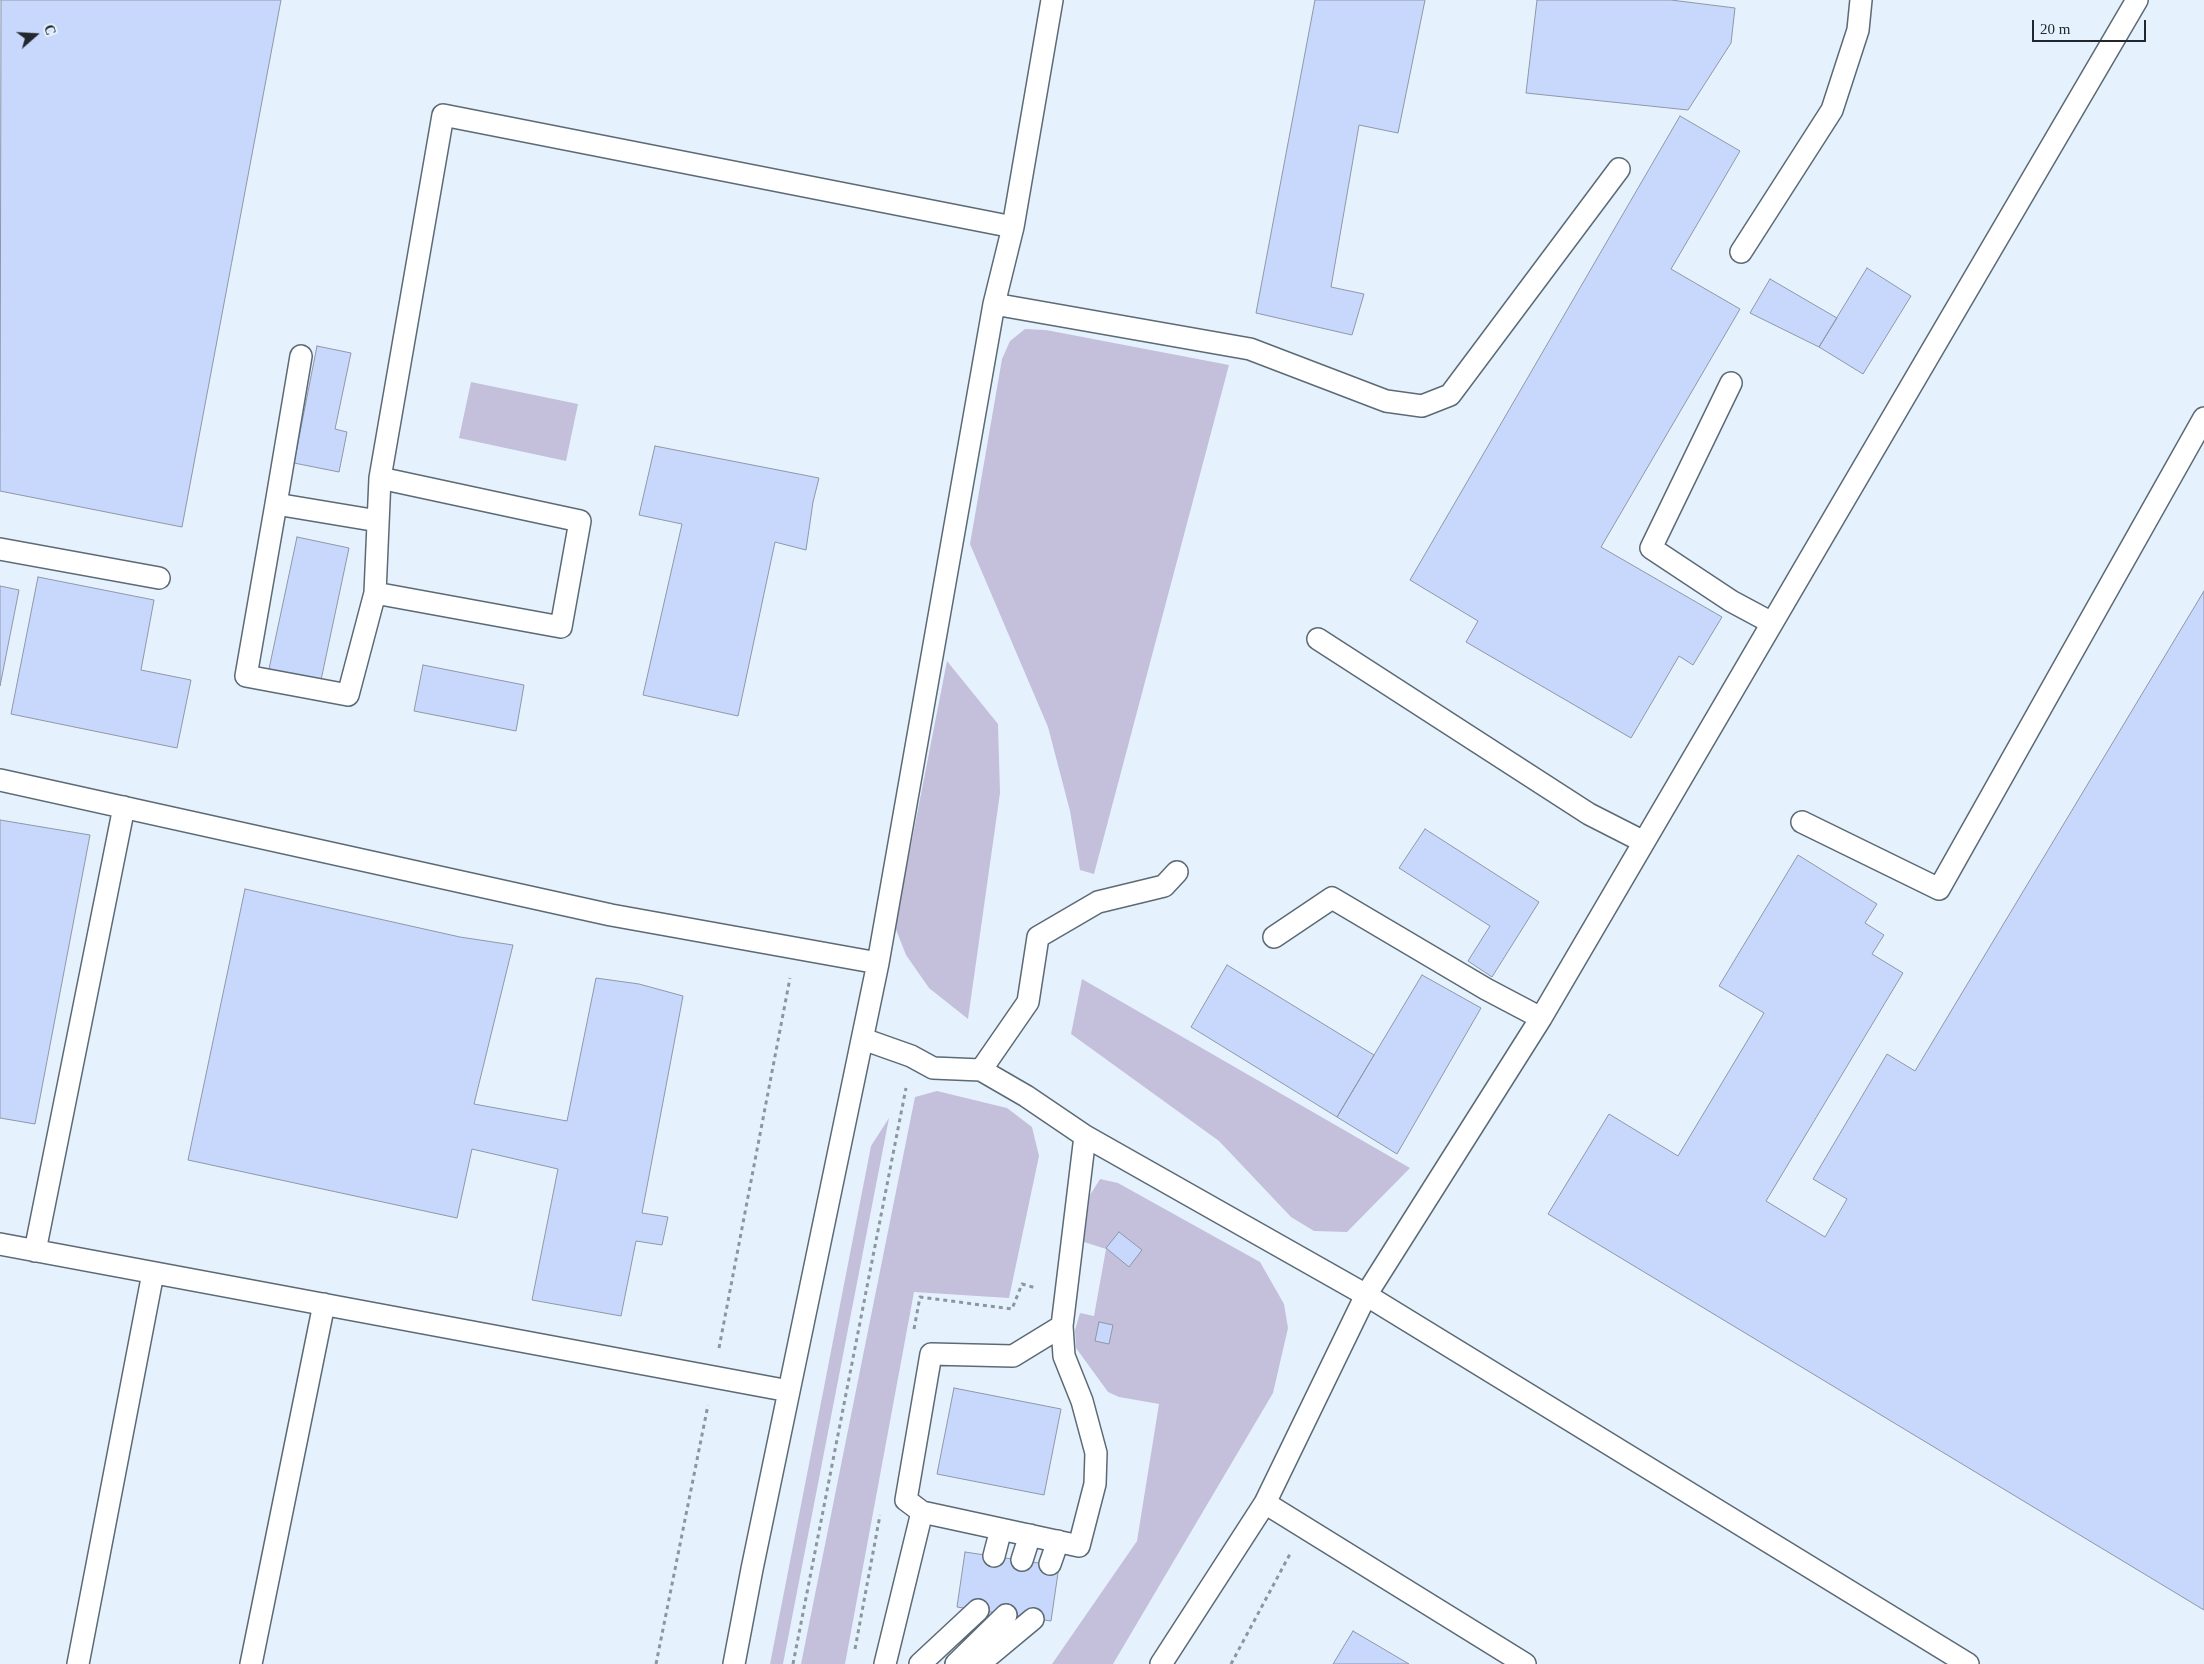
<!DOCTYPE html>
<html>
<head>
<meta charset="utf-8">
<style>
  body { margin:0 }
  #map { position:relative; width:2204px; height:1664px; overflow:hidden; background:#e5f2fd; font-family:"Times New Roman",serif }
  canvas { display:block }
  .north { position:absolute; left:10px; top:10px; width:50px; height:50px; -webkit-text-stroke:4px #e5f2fd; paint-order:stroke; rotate:71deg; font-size:14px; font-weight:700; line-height:20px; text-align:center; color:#21272c }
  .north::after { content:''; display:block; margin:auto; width:18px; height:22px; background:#21272c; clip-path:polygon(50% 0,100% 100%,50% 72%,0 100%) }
  .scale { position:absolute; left:2032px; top:20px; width:114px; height:22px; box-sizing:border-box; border:2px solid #21272c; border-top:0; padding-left:6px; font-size:15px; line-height:18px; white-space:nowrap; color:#21272c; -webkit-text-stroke:4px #e5f2fd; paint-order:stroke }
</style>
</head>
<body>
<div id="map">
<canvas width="2204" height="1664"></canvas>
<div class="north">С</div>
<div class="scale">20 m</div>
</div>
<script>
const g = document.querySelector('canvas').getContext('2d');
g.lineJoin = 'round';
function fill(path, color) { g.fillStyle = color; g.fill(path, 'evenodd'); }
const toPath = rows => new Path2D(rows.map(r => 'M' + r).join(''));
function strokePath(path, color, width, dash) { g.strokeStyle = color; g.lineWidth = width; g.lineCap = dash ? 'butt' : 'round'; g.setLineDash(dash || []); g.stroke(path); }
const green = toPath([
  [1025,329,1046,330,1229,365,1094,874,1080,870,1070,811,1048,727,970,544,1002,359,1010,341],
  [471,382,578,404,566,461,459,438],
  [947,661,998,724,1000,793,968,1019,929,988,906,955,895,927],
  [1082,979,1410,1168,1347,1232,1314,1231,1291,1217,1219,1141,1071,1034],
  [937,1091,1007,1108,1032,1127,1039,1156,1009,1298,914,1292,845,1664,801,1664,915,1097],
  [889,1118,783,1664,770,1664,871,1146],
  [1100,1179,1118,1183,1260,1262,1284,1304,1288,1328,1273,1393,1113,1664,1052,1664,1137,1541,1159,1404,1119,1397,1108,1392,1076,1348,1075,1330,1080,1313,1094,1316,1106,1249,1084,1242,1090,1195]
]);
const building = toPath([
  [1,0,281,0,182,527,0,491,1,0],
  [1315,0,1425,0,1398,133,1359,125,1331,287,1364,294,1352,335,1256,313,1315,0],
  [1537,0,1671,0,1735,8,1731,43,1688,110,1526,93,1537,0],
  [1680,116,1740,151,1671,269,1740,309,1601,547,1722,617,1693,665,1679,656,1631,738,1466,642,1478,621,1410,580,1680,116],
  [1867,268,1911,296,1863,374,1819,347,1867,268],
  [1770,279,1837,318,1819,347,1750,313,1770,279],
  [317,346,351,353,335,429,347,432,339,472,294,463,317,346],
  [655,446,819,478,813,502,806,550,775,542,738,716,643,695,682,524,639,515,655,446],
  [297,537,349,548,321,680,269,669,297,537],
  [38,577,154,600,141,670,191,680,177,748,11,714,38,577],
  [0,586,19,590,0,686,0,586],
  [2204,591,2204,1610,1548,1214,1609,1114,1678,1156,1764,1013,1719,986,1798,855,1877,904,1865,923,1884,935,1872,954,1903,973,1766,1201,1825,1237,1847,1199,1813,1179,1887,1054,1915,1071,2204,591],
  [423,665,524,685,516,731,414,711,423,665],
  [0,820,90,835,35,1124,0,1118,0,820],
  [1425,829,1539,902,1492,977,1468,961,1490,926,1399,868,1425,829],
  [245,889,460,937,513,945,474,1104,567,1121,596,978,639,984,683,996,642,1213,668,1217,662,1245,636,1241,621,1316,532,1300,558,1169,472,1149,457,1218,188,1160,245,889],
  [1227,965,1374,1055,1337,1117,1191,1027,1227,965],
  [1422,975,1481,1008,1397,1154,1337,1117,1422,975],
  [1119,1232,1142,1250,1129,1267,1106,1248,1119,1232],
  [1099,1322,1113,1325,1109,1344,1095,1341,1099,1322],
  [954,1388,1061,1409,1044,1495,937,1474,954,1388],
  [965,1552,1059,1566,1051,1621,957,1607,965,1552],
  [1353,1631,1409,1664,1333,1664,1353,1631]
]);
const path = toPath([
  [914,1329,920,1297,1012,1309,1022,1284,1036,1288],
  [719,1348,790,978],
  [855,1649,880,1515],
  [656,1664,708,1405],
  [793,1664,906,1088],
  [1231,1664,1290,1554]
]);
const service = toPath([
  [1741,252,1832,110,1858,30,1861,0],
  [994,304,1250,349,1386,401,1422,406,1450,395,1619,169],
  [1731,383,1651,548,1731,601,1772,623],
  [380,478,375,593,561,627,580,521,380,478,443,115,1013,227],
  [276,504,301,356],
  [0,549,159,578],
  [375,593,348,695,246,676,276,504,378,521],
  [1318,639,1589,814,1644,842],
  [0,780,611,915,878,963],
  [1802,822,1939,889,2204,418],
  [1274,937,1332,898,1486,989,1541,1018],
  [863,1039,911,1056,933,1068,981,1070,1026,1096,1085,1136,1366,1295,1968,1664],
  [981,1070,1028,1002,1038,937,1098,902,1164,886,1177,872],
  [0,1244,789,1391],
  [35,1251,124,807],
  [1265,1503,1525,1664],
  [922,1512,906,1500,931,1354,1013,1356,1062,1326],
  [994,1556,1001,1529],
  [1022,1560,1030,1535],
  [1050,1564,1058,1541],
  [78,1664,153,1273],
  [251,1664,324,1304],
  [734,1664,752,1569,878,963,994,304,1013,227,1052,0],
  [885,1664,922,1512,1079,1546,1095,1484,1096,1453,1082,1401,1064,1356,1062,1326,1085,1136],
  [920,1664,978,1610],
  [956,1664,1006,1615],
  [979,1664,1033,1619],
  [1161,1664,1265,1503,1366,1295,1541,1018,2137,0]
]);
fill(green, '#c4c0dc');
fill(building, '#c8d8fd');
strokePath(building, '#8f97a7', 1);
strokePath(service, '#5b6a75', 24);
strokePath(path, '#8c969e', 3, [4, 4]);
strokePath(service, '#fff', 21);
</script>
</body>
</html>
